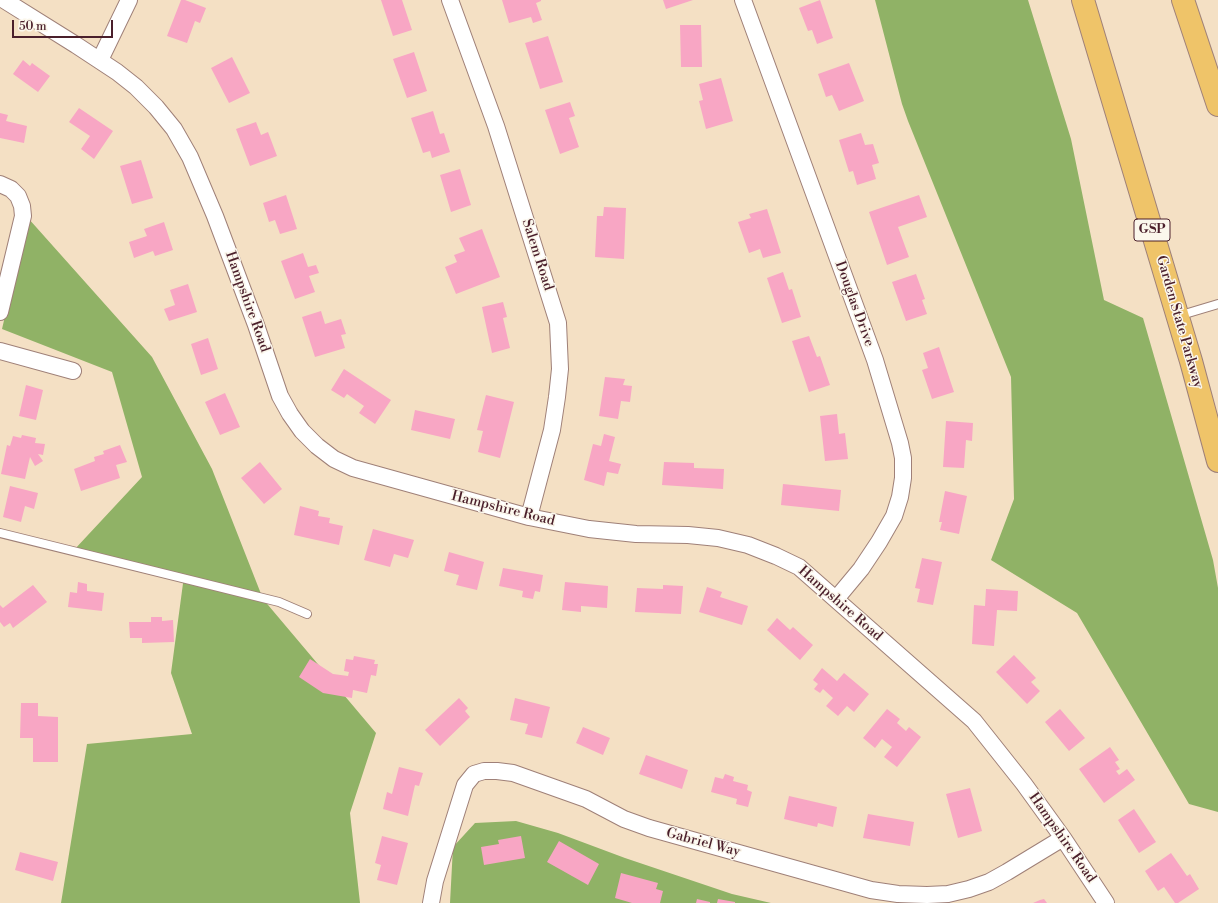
<!DOCTYPE html>
<html>
<head>
<meta charset="utf-8">
<style>
  body { margin:0 }
  #map { position:relative; width:1218px; height:903px; overflow:hidden; background:#f4e0c4; font-family:"Libre Bodoni",serif }
  canvas { display:block }
  .scale { position:absolute; left:12px; top:20px; width:101px; height:18px; box-sizing:border-box; border:2px solid #4a1f2b; border-top:0; padding-left:5px; font-size:12px; line-height:14px; white-space:nowrap; color:#4a1f2b; -webkit-text-stroke:3px #fbf7ec; paint-order:stroke }
</style>
</head>
<body>
<div id="map">
<canvas width="1218" height="903"></canvas>
<div class="scale">50 m</div>
</div>
<script>
const g = document.querySelector('canvas').getContext('2d');
g.lineJoin = 'round';
function fill(path, color) { g.fillStyle = color; g.fill(path, 'evenodd'); }
const toPath = rows => new Path2D(rows.map(r => 'M' + r).join(''));
function strokePath(path, color, width, dash) { g.strokeStyle = color; g.lineWidth = width; g.lineCap = dash ? 'butt' : 'round'; g.setLineDash(dash || []); g.stroke(path); }
function write(font, color, halo, rows, align = 'center') {
  g.font = font + ' "Libre Bodoni",serif'; g.lineWidth = 3; g.setLineDash([]); g.textBaseline = 'middle'; g.strokeStyle = halo; g.fillStyle = color; for (const [text, x, y, turn = 0] of rows) {
    g.save(); g.translate(x, y); g.rotate((+turn || 0) * Math.PI / 180); g.textAlign = isNaN(turn) ? turn : align; if (halo) g.strokeText(text, 0, 0); g.fillText(text, 0, 0); g.restore();
  }
}
const forest = toPath([
  [875,0,1028,0,1071,139,1104,300,1143,318,1213,560,1218,588,1218,812,1189,804,1077,613,991,560,1014,499,1011,377,908,121,902,104],
  [28,218,152,357,212,469,263,599,376,733,350,813,360,903,61,903,87,744,192,734,171,673,184,576,74,550,142,477,112,372,2,329],
  [516,821,558,833,625,858,732,894,771,903,450,903,453,847,475,823]
]);
const building = toPath([
  [181,0,185,0,206,8,200,23,195,21,187,43,167,36],
  [381,0,402,0,412,30,393,36],
  [502,0,541,0,541,1,536,3,542,20,533,23,531,17,509,23],
  [663,0,693,0,666,9],
  [820,0,833,38,817,44,812,30,808,31,799,8],
  [680,25,701,25,702,67,681,67],
  [548,36,563,82,540,89,525,43],
  [414,52,427,91,407,98,393,59],
  [232,57,250,93,229,103,211,68],
  [23,60,30,66,32,63,50,76,38,92,13,74],
  [849,63,864,101,839,111,832,95,826,97,818,74],
  [721,78,733,121,706,129,699,101,703,100,699,84],
  [570,102,575,116,569,118,579,147,560,154,545,110],
  [79,108,113,131,94,159,81,149,90,136,69,122],
  [433,111,440,134,444,133,450,152,432,158,430,151,423,153,411,118],
  [0,113,8,115,6,121,27,126,24,143,0,138],
  [256,122,261,135,268,132,277,156,250,166,236,129],
  [861,133,865,145,873,144,879,163,872,165,876,179,857,185,853,171,849,172,839,140],
  [141,160,153,198,132,204,120,166],
  [460,169,471,205,451,212,440,175],
  [286,195,297,229,280,234,275,220,269,222,263,203],
  [919,195,927,217,898,227,909,257,887,265,869,212],
  [604,207,626,208,624,259,595,257,597,216,603,216],
  [767,209,781,253,763,258,760,249,749,253,738,222,751,218,749,214],
  [164,222,173,250,155,256,153,251,134,258,129,242,147,236,144,229],
  [482,229,500,277,456,294,445,267,457,262,454,255,465,251,459,238],
  [303,253,308,267,316,265,319,273,309,276,315,292,295,299,281,261],
  [783,272,789,290,792,289,801,317,782,323,767,278],
  [916,274,925,299,922,300,927,314,906,321,892,282],
  [188,284,197,312,169,321,164,309,175,305,170,290],
  [503,302,507,317,503,318,510,348,492,353,482,307],
  [321,311,325,324,341,319,346,334,341,335,345,348,315,357,302,317],
  [809,336,817,357,820,356,830,385,809,392,792,341],
  [208,338,218,369,201,375,191,344],
  [939,347,954,392,932,399,922,370,928,368,923,353],
  [344,369,391,400,375,424,359,413,364,406,347,394,344,398,331,390],
  [605,377,625,379,623,385,632,386,630,402,621,401,618,419,599,416],
  [26,385,43,390,36,420,19,416],
  [225,393,240,427,220,435,205,402],
  [486,395,514,402,500,458,478,452,483,431,477,430],
  [415,410,455,419,450,439,411,430],
  [837,414,839,434,845,433,848,459,825,461,820,416],
  [946,421,973,423,972,441,966,440,964,468,943,467],
  [604,434,615,437,609,461,621,464,618,474,607,472,604,486,584,480,593,444,601,446],
  [22,435,36,438,35,443,45,444,43,455,38,454,43,461,35,466,30,457,25,479,1,474,7,445,10,446,13,436,21,438],
  [120,445,127,462,116,465,120,478,81,491,74,469,95,461,94,457,104,454,103,451],
  [260,462,282,489,264,504,241,478],
  [664,462,694,463,694,468,724,469,723,489,662,485],
  [783,484,841,490,839,511,781,505],
  [10,486,38,493,34,509,25,506,21,522,3,517],
  [945,491,967,496,959,534,940,530,942,522,939,522],
  [300,506,319,511,318,516,330,518,329,523,343,526,339,545,294,535],
  [373,529,414,540,408,558,394,554,390,567,364,560],
  [449,552,484,562,477,590,456,585,459,575,444,571],
  [922,558,942,562,933,605,917,602,920,589,915,588],
  [503,568,543,575,540,592,535,591,533,599,522,597,523,591,499,586],
  [78,582,87,584,87,591,104,593,102,611,68,607,70,592,77,593],
  [565,582,608,586,607,608,581,606,581,612,562,610],
  [33,585,47,602,13,628,10,623,4,627,0,622,0,605,3,608],
  [663,585,683,586,681,614,635,612,637,588,663,589],
  [707,587,722,592,720,597,748,606,742,625,699,612],
  [986,589,1018,591,1017,611,997,610,994,646,972,644,974,605,985,606],
  [151,617,162,617,162,621,173,620,174,642,142,643,142,638,130,638,129,622,151,622],
  [777,618,790,630,793,627,813,645,800,660,767,630],
  [1014,655,1036,678,1031,682,1040,691,1027,704,996,672],
  [354,656,375,660,374,664,378,664,376,676,371,675,367,693,353,690,352,698,323,693,299,677,310,659,333,674,348,676,349,672,344,671,346,659,353,660],
  [822,668,837,681,844,673,869,694,854,712,847,706,838,716,826,706,833,698,823,689,820,693,814,689,818,684,813,680],
  [459,698,468,708,465,711,470,717,440,746,425,730],
  [515,698,550,707,542,738,525,734,528,724,510,720],
  [21,703,38,703,38,716,58,717,58,762,33,762,33,738,20,738],
  [887,709,900,719,897,723,906,731,909,727,921,737,897,767,884,757,892,747,882,739,875,748,863,738],
  [1060,709,1085,738,1069,751,1045,722],
  [583,727,610,738,603,755,576,743],
  [1110,747,1119,760,1115,762,1120,769,1116,771,1119,775,1127,769,1135,780,1104,803,1079,769],
  [646,755,688,770,682,789,639,774],
  [399,767,423,773,419,786,415,785,408,816,383,809,387,792,392,794],
  [725,774,734,777,733,781,748,785,747,790,752,792,748,807,736,804,737,799,711,792,715,777,723,779],
  [970,788,982,831,958,838,946,794],
  [789,796,837,807,833,827,818,823,817,827,784,819],
  [1134,809,1156,842,1139,853,1118,820],
  [868,814,914,822,910,846,863,838],
  [382,836,408,843,397,885,377,880,381,865,375,863],
  [521,836,525,858,484,865,481,847,499,844,498,840],
  [559,841,599,864,588,885,547,862],
  [20,852,58,862,53,881,15,870],
  [1171,853,1187,876,1190,874,1199,889,1178,903,1175,903,1164,887,1158,891,1145,871],
  [621,873,658,883,656,889,663,891,660,903,632,903,615,898],
  [697,899,710,902,710,903,696,903],
  [718,899,735,902,735,903,717,903],
  [1044,899,1047,903,1033,903,1040,900]
]);
const service = toPath([
  [1178,316,1218,304],
  [0,533,279,602,307,614]
]);
const minor = toPath([
  [4,0,76,45,117,72,136,87,156,107,174,129,190,157,215,216,256,325,280,396,290,414,302,431,317,446,334,459,353,468,529,517,589,529,636,534,688,535,718,538,748,545,776,556,799,567,974,721,1024,784,1063,838,1106,903],
  [450,0,496,126,558,323,560,369,557,397,552,430,529,517],
  [743,0,875,360,900,443,903,458,903,478,900,497,894,516,879,542,861,569,836,599],
  [100,60,129,0],
  [0,184,11,189,18,196,22,206,23,216,0,312],
  [0,351,73,371],
  [431,903,435,881,465,785,474,774,484,771,497,771,513,773,586,799,624,819,649,828,871,890,898,894,927,895,948,894,969,889,989,882,1007,872,1063,838]
]);
const motorway = toPath([
  [1083,0,1191,361,1218,461],
  [1183,0,1218,105]
]);
const shields = [
  [1152,230,36]
];
const shieldNames = [
  ["GSP",1152,230]
];
const streetNames = [
  ["Salem Road",537,255,72],
  ["Hampshire Road",247,302,70],
  ["Douglas Drive",854,304,70],
  ["Garden State Parkway",1179,322,74],
  ["Hampshire Road",503,509,14],
  ["Hampshire Road",840,604,41],
  ["Hampshire Road",1062,838,55],
  ["Gabriel Way",703,843,15]
];
fill(forest, '#90b266');
fill(building, '#f8a6c4');
strokePath(service, '#9f8078', 10);
strokePath(minor, '#9f8078', 18);
strokePath(motorway, '#9f8078', 24);
strokePath(service, '#fff', 8);
strokePath(minor, '#fff', 16);
strokePath(motorway, '#efc469', 22);
for (const [x, y, w] of shields) { const box = new Path2D(); box.roundRect(x - w / 2, y - 11, w, 22, 3); g.fillStyle = '#fbf7ec'; g.fill(box); strokePath(box, '#4a1f2b', 1); }
write('bold 13px', '#4a1f2b', null, shieldNames);
write('14px', '#4a1f2b', '#fbf7ec', streetNames);
</script>
</body>
</html>
